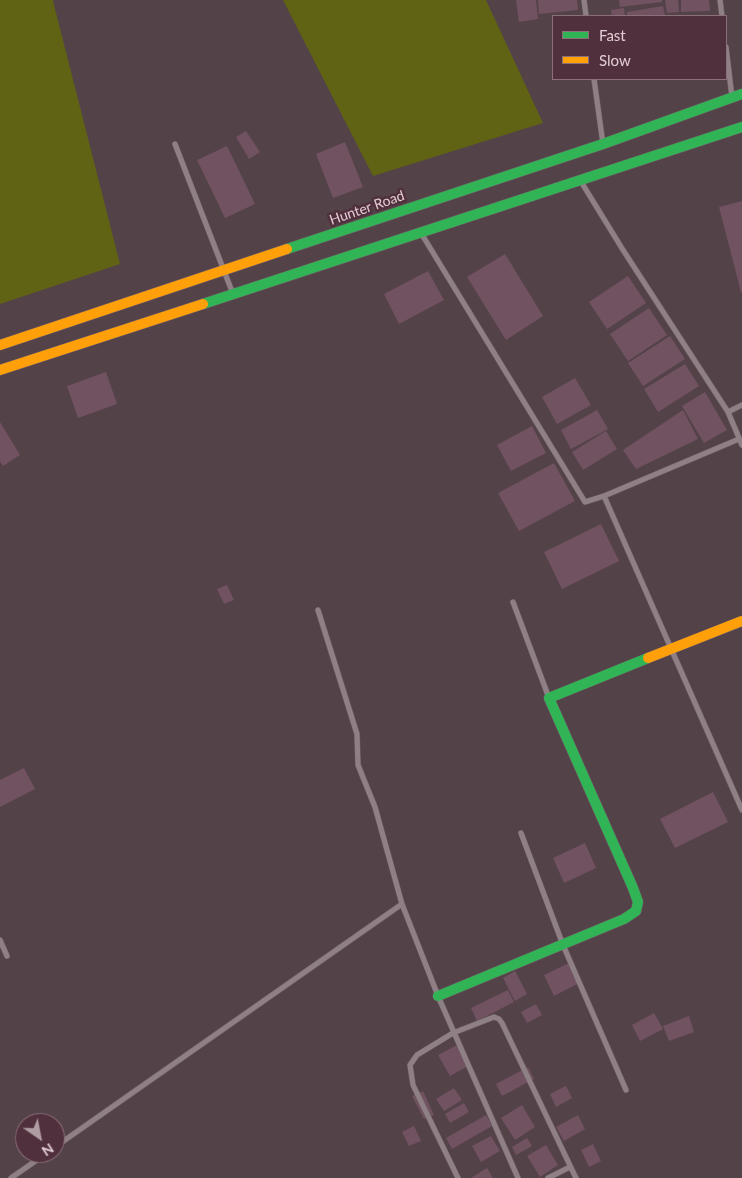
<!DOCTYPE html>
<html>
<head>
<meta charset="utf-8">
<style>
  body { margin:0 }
  #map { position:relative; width:742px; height:1178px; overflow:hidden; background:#544249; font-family:Lato,sans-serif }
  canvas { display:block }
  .legend { position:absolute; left:552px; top:15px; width:175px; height:65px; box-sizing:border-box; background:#51303d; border:1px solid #8b6f79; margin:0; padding:6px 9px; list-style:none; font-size:15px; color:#e2cdd4 }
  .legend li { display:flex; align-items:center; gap:10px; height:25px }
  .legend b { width:25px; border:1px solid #8b6f79 }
  .north { position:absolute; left:15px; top:1113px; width:50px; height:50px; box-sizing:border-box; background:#51303d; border:1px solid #8b6f79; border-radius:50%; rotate:147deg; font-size:14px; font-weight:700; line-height:20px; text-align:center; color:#e2cdd4 }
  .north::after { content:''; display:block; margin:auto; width:18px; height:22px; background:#b09ca3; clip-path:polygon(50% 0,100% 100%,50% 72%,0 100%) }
</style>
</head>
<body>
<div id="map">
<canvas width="742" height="1178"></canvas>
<ul class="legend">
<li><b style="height:6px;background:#30b455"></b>Fast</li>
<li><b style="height:6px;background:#ff9f0a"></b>Slow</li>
</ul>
<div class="north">N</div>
</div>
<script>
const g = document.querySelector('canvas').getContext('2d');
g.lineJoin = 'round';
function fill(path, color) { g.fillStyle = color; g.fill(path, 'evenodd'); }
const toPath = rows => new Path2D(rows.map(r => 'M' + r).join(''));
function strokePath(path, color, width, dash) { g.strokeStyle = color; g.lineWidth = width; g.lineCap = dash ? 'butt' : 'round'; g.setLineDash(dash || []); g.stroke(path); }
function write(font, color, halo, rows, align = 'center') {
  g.font = font + ' Lato,sans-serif'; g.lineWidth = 5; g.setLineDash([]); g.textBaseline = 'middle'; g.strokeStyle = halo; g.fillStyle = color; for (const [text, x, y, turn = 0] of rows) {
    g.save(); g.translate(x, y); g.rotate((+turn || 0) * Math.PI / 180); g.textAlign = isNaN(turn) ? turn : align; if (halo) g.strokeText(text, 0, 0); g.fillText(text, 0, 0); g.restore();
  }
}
const green = toPath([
  [0,0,54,0,53,1,120,264,0,304],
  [283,0,486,0,543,123,373,176]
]);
const building = toPath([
  [516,0,536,0,538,19,519,22],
  [538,0,577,0,578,10,539,14],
  [619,0,662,0,662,2,620,7],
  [665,0,678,0,679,12,667,13],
  [681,0,709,0,710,11,681,12],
  [663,6,665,16,627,16,627,12],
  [624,8,625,16,612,16,611,10],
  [246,131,260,152,249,159,236,137],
  [345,142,363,187,333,198,316,154],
  [227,146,255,204,225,218,197,160],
  [742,201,742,292,741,292,719,207],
  [505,254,543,316,506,340,467,277],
  [428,271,444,300,399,324,384,294],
  [628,276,646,303,607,329,589,302],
  [649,308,667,335,628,361,610,334],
  [670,336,685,359,643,386,628,363],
  [685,364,699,386,658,412,644,389],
  [106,372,117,404,78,418,67,386],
  [575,378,591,405,557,424,542,397],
  [705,392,727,430,704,443,682,406],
  [597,410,608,429,571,449,561,430],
  [683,410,698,439,636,469,623,450],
  [0,422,20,455,3,466,0,461],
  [532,426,546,453,511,471,497,445],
  [606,431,617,449,583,470,572,452],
  [554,463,575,501,519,531,498,493],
  [601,524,619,561,562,589,544,552],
  [227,585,234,600,224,604,217,589],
  [24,768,35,789,0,807,0,780],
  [713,792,728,822,675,848,660,819],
  [585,843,596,868,564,883,553,858],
  [571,962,581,982,554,996,544,975],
  [515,971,527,994,515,1001,503,978],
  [508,990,514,1002,477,1021,471,1008],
  [536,1004,542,1015,527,1023,521,1012],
  [654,1013,663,1029,640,1041,632,1025],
  [689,1016,694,1032,669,1041,663,1026],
  [457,1045,468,1066,450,1076,438,1055],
  [528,1067,534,1079,502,1096,496,1084],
  [566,1086,572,1098,556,1107,550,1094],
  [454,1088,462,1100,444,1111,436,1099],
  [423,1091,434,1115,424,1119,412,1096],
  [464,1103,469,1112,450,1123,445,1114],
  [522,1105,535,1127,515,1140,501,1118],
  [486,1115,492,1126,452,1149,446,1138],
  [578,1115,585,1129,564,1141,556,1127],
  [414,1126,421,1141,409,1146,402,1132],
  [491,1136,500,1151,481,1162,472,1146],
  [527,1138,532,1146,516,1155,512,1147],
  [593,1144,601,1161,589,1167,581,1150],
  [546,1145,558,1165,540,1177,527,1156],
  [487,1168,493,1178,471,1178]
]);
const street = toPath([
  [584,0,586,16],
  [720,0,722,16],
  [726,47,732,97],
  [594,79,603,144],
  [175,144,233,294],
  [580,180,623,250,728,412,742,445],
  [421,233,585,502,604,496,739,439],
  [728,412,742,405],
  [604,496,742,810],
  [513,602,549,698],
  [318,610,357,734,358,765,375,807,402,904,438,996,518,1178],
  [521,833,563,945,626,1090],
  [0,940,7,956],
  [55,1147,402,904],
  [11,1178,47,1153],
  [458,1178,413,1085,410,1065,417,1055,453,1033,494,1017,499,1019,502,1023,576,1178],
  [548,1178,570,1167]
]);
const fast = toPath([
  [287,249,603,144,742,94],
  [203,304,742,127],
  [438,996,624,919,636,911,638,902,633,888,549,698,648,658]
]);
const slow = toPath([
  [0,345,287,249],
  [0,370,203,304],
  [648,658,742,621]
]);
const streetNames = [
  ["Hunter Road",367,208,-19]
];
fill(green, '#5f6313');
fill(building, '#715260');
strokePath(street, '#706066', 6);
strokePath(fast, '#706066', 11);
strokePath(slow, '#706066', 11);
strokePath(street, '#8f8085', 5);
strokePath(fast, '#30b455', 10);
strokePath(slow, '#ff9f0a', 10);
write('14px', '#e2cdd4', '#51303d', streetNames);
</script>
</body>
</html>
